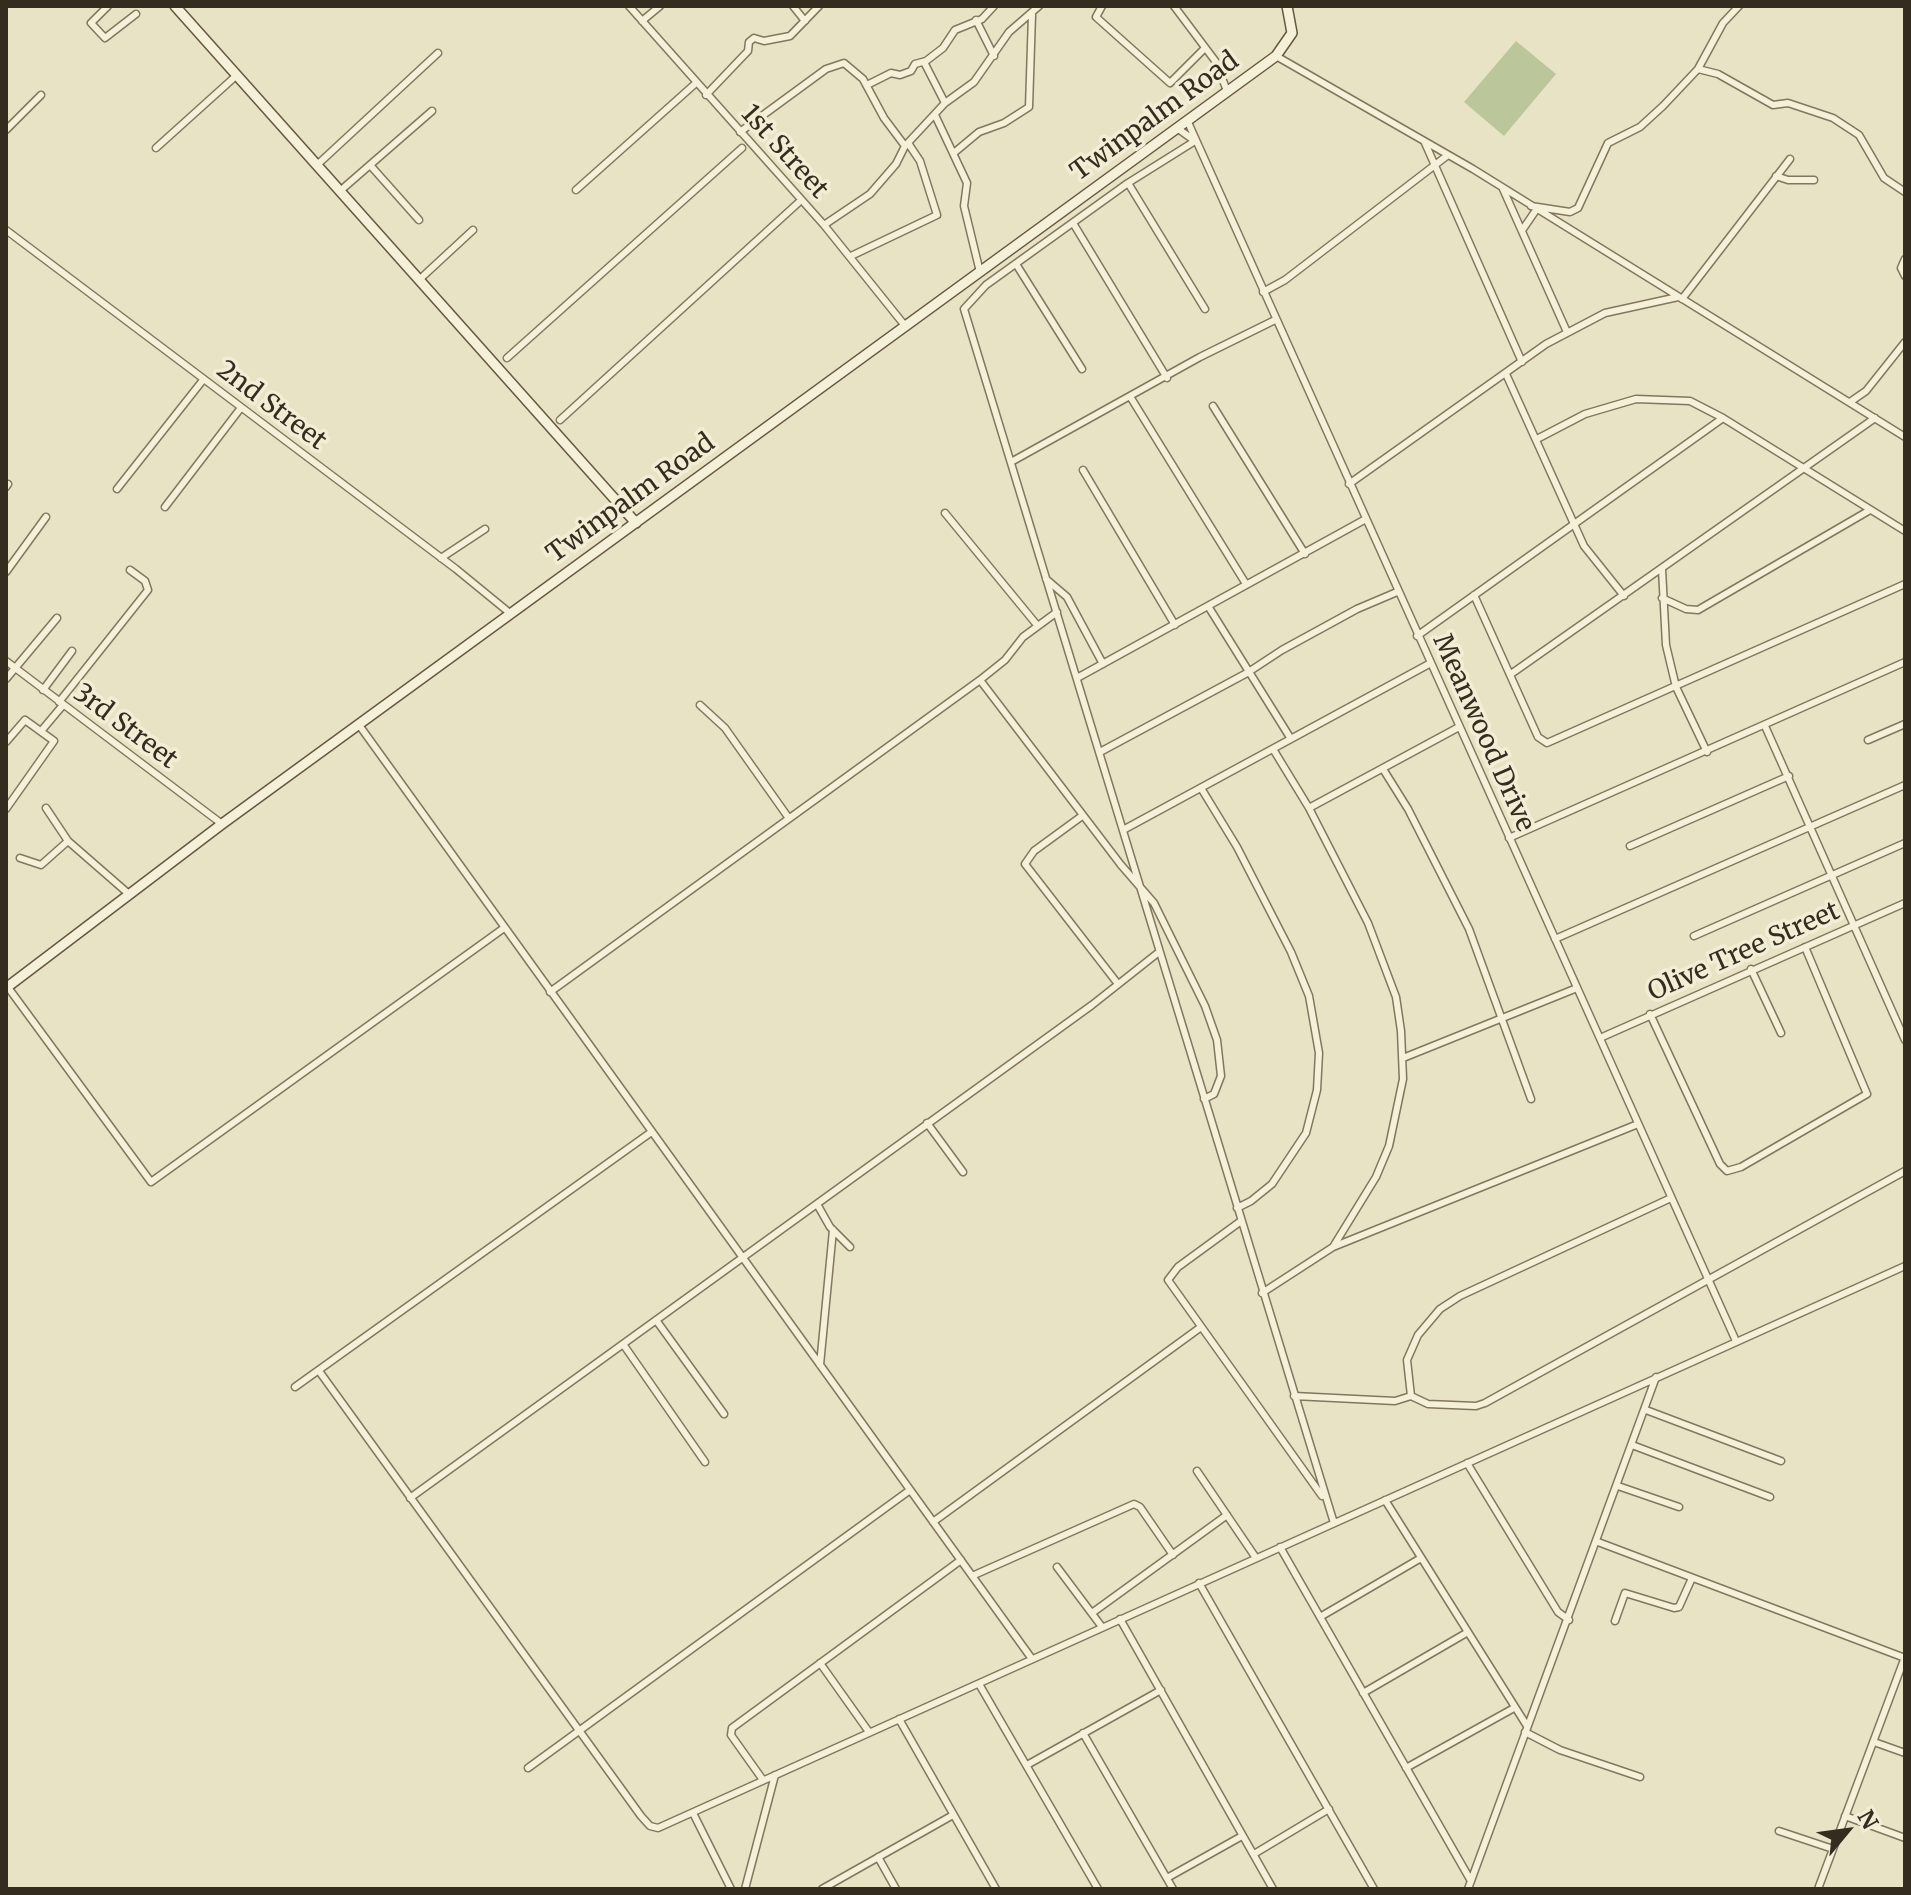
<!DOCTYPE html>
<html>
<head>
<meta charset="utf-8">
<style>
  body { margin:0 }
  #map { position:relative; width:1911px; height:1895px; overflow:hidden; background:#e9e3c6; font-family:Merriweather,serif }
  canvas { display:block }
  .frame { position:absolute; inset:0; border:8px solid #352c20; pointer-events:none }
  .north { position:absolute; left:1807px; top:1791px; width:80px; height:80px; -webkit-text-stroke:6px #f2edd5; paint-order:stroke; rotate:61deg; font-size:22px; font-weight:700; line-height:32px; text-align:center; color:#352c20 }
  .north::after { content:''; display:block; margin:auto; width:28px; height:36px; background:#352c20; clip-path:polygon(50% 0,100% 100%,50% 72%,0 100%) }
</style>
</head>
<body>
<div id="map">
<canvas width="1911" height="1895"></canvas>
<div class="frame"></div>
<div class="north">N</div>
</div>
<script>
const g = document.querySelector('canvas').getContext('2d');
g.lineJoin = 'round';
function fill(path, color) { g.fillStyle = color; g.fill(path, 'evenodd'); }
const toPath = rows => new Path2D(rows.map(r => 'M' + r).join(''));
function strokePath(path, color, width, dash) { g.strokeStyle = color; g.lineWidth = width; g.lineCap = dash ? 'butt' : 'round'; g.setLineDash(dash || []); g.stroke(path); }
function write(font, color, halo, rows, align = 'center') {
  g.font = font + ' Merriweather,serif'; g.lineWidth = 7; g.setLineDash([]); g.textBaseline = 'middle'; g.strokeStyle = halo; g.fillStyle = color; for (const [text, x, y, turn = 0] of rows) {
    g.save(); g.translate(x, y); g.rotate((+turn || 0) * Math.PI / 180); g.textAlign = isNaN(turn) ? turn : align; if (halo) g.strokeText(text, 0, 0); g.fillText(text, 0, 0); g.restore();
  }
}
const green = toPath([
  [1516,41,1556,74,1504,136,1464,102]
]);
const street = toPath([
  [108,6,91,23,105,38,136,14],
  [629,6,824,225,906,327],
  [793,6,805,21],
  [1102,6,1096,17,1170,83,1205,48],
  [1174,6,1216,62,1227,91],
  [976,20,994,56],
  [642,21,660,6],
  [1276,56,1473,169,1905,437],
  [924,62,945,103],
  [1698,69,1718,74,1773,105,1788,103,1833,118,1859,135,1884,178,1905,192],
  [867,85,891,73,900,75,911,71,915,64,926,61,943,48,955,30,982,19,994,6],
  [706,95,748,51,749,42,754,38,764,41,790,36,819,6],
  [935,115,967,183,964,206,980,272],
  [1187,120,1736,1341],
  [1177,128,1195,141],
  [6,130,41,95],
  [740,132,826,69,844,63,863,79,884,118,905,146],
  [1195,141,1128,183,986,285,964,309,1334,1523],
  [1425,143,1522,362],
  [156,148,237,75],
  [955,152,979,132,1004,123,1029,107,1032,15],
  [317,165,438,53],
  [370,165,419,220],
  [1776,176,1788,180,1814,180],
  [1128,183,1205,309],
  [1503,189,1567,332],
  [576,190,696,83],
  [340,191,432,111],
  [1531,206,1570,212,1578,208,1608,143,1640,127,1663,106,1698,69,1723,23,1739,6],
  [1073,223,1167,378],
  [824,225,870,194,896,164,905,146,945,103,974,82,1009,32,1039,6],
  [1523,229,1536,210],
  [6,230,456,569,511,614],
  [851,256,937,215,920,161,908,143],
  [1905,259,1901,268,1905,276],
  [1016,264,1082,369],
  [420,279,473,230],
  [1263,292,1285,280,1448,155],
  [1682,299,1790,159],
  [507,358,742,148],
  [1506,374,1584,546,1624,596],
  [1131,398,1246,584],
  [1850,402,1866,391,1905,342],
  [1213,406,1305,554],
  [560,420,798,203],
  [1537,439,1585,414,1636,399,1690,401,1723,418],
  [1011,462,1200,357,1275,320],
  [1083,470,1175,625],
  [1349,484,1546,344,1605,313,1678,297],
  [6,487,8,484],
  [117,489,203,380],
  [165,507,240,409],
  [945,513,1037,625],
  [441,558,485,529],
  [1662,569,1666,645,1676,687,1707,752],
  [6,572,46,517],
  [1046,579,1067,597,1103,664],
  [1474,595,1538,737,1547,743,1905,584],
  [1662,598,1686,609,1698,610,1870,510],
  [1208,606,1291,739],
  [1417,636,1723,418,1905,531],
  [6,661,222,824],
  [1511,674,1875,418],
  [1077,678,1364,520],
  [6,679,57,618],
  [980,680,1121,865,1154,903,1205,1006,1217,1040,1221,1076,1214,1094,1204,1099],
  [43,690,72,651],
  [59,702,148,590,145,581,130,570],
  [700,705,725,728,788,817],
  [359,725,1032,1659],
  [1765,726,1905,1040],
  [42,730,63,705],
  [1868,740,1905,724],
  [6,742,25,720,54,741,6,809],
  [1273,749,1309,808],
  [1100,752,1247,673,1282,650,1357,609,1397,592],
  [1383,769,1408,809,1469,929,1531,1099],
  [1201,788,1237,847,1291,952,1309,996,1319,1053,1317,1090,1306,1133,1272,1184,1251,1201,1237,1208],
  [46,808,68,841,130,895],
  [1082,816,1034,851,1025,864,1118,984],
  [1123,830,1429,664],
  [1509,838,1905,662],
  [1630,846,1789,776],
  [20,858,41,865,68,841],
  [1694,936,1905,843],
  [1555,939,1905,785],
  [1751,969,1781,1033],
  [7,986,151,1182,504,928],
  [550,992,980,680,1005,660,1023,637,1057,612],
  [1650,1014,1720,1164,1727,1171,1741,1167,1867,1094,1805,947],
  [1600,1038,1905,903],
  [1403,1058,1577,988],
  [927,1123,963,1172],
  [1671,1198,1460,1296,1440,1309,1418,1335,1407,1360,1411,1396,1428,1404,1476,1406,1485,1403,1905,1171],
  [817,1204,830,1227,850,1247],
  [1241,1221,1178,1267,1168,1280,1322,1496],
  [1333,1247,1376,1177,1389,1146,1403,1079,1401,1031,1396,997,1368,923,1309,808,1459,727],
  [1262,1293,1333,1247,1638,1124],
  [656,1320,724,1414],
  [623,1344,705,1462],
  [820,1365,833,1230],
  [319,1371,641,1816,650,1826,658,1828,1905,1266],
  [295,1387,650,1133],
  [1294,1396,1395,1401,1411,1396],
  [1646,1410,1781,1461],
  [1632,1445,1770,1497],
  [1467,1463,1558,1612,1569,1620],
  [1197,1471,1256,1558],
  [1618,1486,1679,1507],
  [410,1498,1092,1005,1159,952],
  [1385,1500,1527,1726],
  [933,1522,1201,1327],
  [1598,1542,1905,1658],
  [1280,1547,1471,1881],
  [1057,1567,1102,1627],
  [972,1576,1134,1504,1140,1507,1173,1555],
  [1199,1583,1374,1889],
  [1092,1613,1227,1515],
  [1320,1617,1421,1558],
  [1120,1619,1273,1889],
  [1615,1621,1625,1593,1674,1608,1679,1607,1692,1578],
  [820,1663,869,1732],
  [979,1684,1098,1889],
  [1363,1693,1468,1632],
  [899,1719,996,1889],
  [1525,1732,1560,1750,1640,1777],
  [1083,1733,1173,1889],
  [1874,1742,1905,1753],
  [1027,1765,1161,1690],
  [528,1768,910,1490],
  [1406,1768,1514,1708],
  [763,1780,731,1735,732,1728,961,1560],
  [693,1813,731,1889],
  [1845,1816,1905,1838],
  [1779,1831,1833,1849],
  [1254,1854,1329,1809],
  [878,1857,896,1889],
  [1167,1878,1242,1836],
  [745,1889,775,1775],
  [822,1889,953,1815],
  [1468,1889,1656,1377],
  [1818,1889,1905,1657]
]);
const secondary = toPath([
  [175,6,636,523],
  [6,988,222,824,1276,56,1292,33,1287,6]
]);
const streetNames = [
  ["Twinpalm Road",1155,117,-36],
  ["1st Street",784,152,48],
  ["2nd Street",271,406,37],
  ["Twinpalm Road",631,499,-36],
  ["3rd Street",125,727,37],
  ["Meanwood Drive",1483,733,66],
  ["Olive Tree Street",1744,952,-24]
];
fill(green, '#bcc69b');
strokePath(street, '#83765e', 9);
strokePath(secondary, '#655741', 12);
strokePath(street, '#f5f0d8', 6);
strokePath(secondary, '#f5f0d8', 9);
write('26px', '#352c20', '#f2edd5', streetNames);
</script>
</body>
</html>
